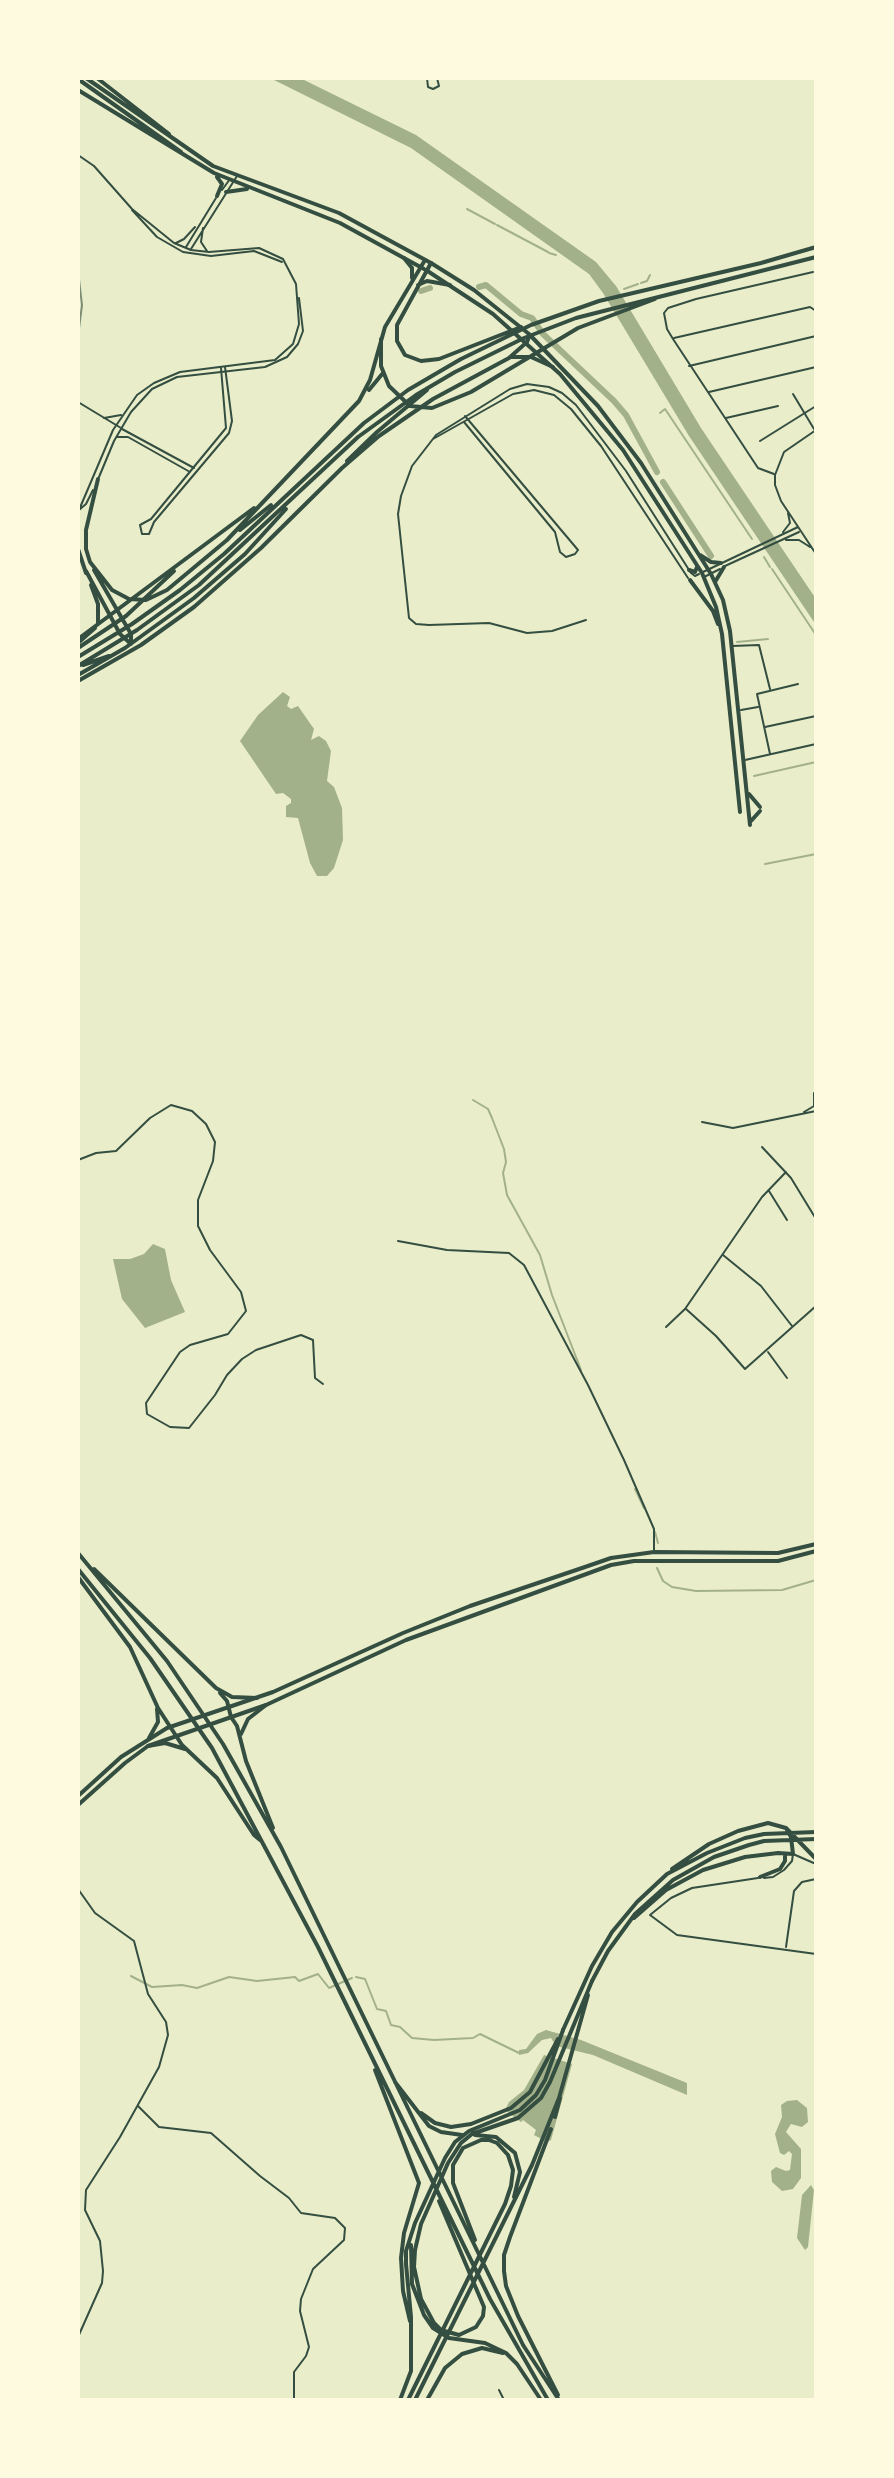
<!DOCTYPE html>
<html>
<head>
<meta charset="utf-8">
<style>
  body { margin:0 }
  #map { position:relative; width:894px; height:2478px; overflow:hidden; background:#e9edc9; font-family:"Source Sans 3",sans-serif }
  canvas { display:block }
  .frame { position:absolute; inset:0; border:80px solid #fefae0; pointer-events:none }
</style>
</head>
<body>
<div id="map">
<canvas width="894" height="2478"></canvas>
<div class="frame"></div>
</div>
<script>
const g = document.querySelector('canvas').getContext('2d');
g.lineJoin = 'round';
function fill(path, color) { g.fillStyle = color; g.fill(path, 'evenodd'); }
const toPath = rows => new Path2D(rows.map(r => 'M' + r).join(''));
function strokePath(path, color, width, dash) { g.strokeStyle = color; g.lineWidth = width; g.lineCap = dash ? 'butt' : 'round'; g.setLineDash(dash || []); g.stroke(path); }
const water = toPath([
  [270,78,300,78,416,135,596,262,616,286,701,428,816,599,816,625,689,436,603,293,589,274,411,148],
  [283,692,290,697,287,706,291,709,298,706,314,729,311,740,319,736,326,741,331,751,327,781,334,787,342,808,343,840,334,868,327,876,317,876,310,863,298,818,286,817,286,806,291,803,291,799,283,793,276,794,240,741,258,715],
  [153,1244,165,1249,171,1280,185,1312,145,1328,122,1299,113,1259,130,1259,144,1254],
  [546,2030,581,2040,687,2083,687,2095,593,2055,556,2046,551,2038,542,2040,528,2053,519,2055,519,2050,526,2049,537,2034],
  [544,2055,572,2064,551,2140,547,2142,534,2135,536,2130,523,2120,521,2122,505,2110,509,2102,524,2090],
  [797,2100,807,2108,808,2122,802,2127,791,2124,786,2132,801,2149,801,2178,793,2189,782,2191,772,2182,771,2171,776,2167,786,2171,790,2170,792,2154,789,2151,784,2155,780,2153,775,2134,782,2117,781,2105,787,2101],
  [811,2185,814,2190,808,2247,805,2250,797,2238,802,2195]
]);
const stream = toPath([
  [467,209,495,224],
  [497,225,548,252],
  [549,253,556,255],
  [641,283,647,281,650,275],
  [624,289,638,284],
  [660,413,665,409,752,539],
  [764,557,770,567],
  [772,569,816,635],
  [737,642,768,639],
  [754,776,816,762],
  [765,864,816,854],
  [473,1100,488,1109,492,1118,504,1149,506,1162,503,1173,507,1195,540,1255,552,1295,581,1370],
  [635,1489,644,1508],
  [655,1532,658,1543],
  [657,1568,663,1581,672,1587,696,1591,782,1590,816,1580],
  [131,1976,152,1987,182,1985,197,1988,229,1977,257,1981,295,1977,299,1981,318,1974,329,1988,352,1978],
  [356,1977,365,1979,377,2009,386,2011,391,2025,400,2027,412,2038,434,2040,473,2038,480,2034,519,2053]
]);
const river = toPath([
  [479,287,486,285,521,314,532,318,543,334,614,401,626,415,657,472],
  [421,291,430,288],
  [663,482,711,556]
]);
const minor = toPath([
  [427,78,428,87,433,89,439,86,437,78],
  [674,338,810,307,816,311],
  [689,366,816,336],
  [221,368,226,428,151,519,140,525,142,534,149,534,154,522,229,433,232,421,225,367],
  [709,392,816,367],
  [793,394,814,429],
  [726,418,778,406],
  [464,422,555,532,560,552,566,557,575,554,578,550,465,416],
  [122,429,194,468],
  [117,437,128,437,190,472],
  [433,439,513,394,534,390,554,395,571,409,601,446,688,578],
  [760,441,816,406],
  [774,474,758,468,673,339,667,329,664,313,668,308,696,299,813,272],
  [586,620,552,631,527,633,489,623,429,625,416,624,409,618,398,514,401,496,412,466,436,435,510,389,527,384,549,387,562,393,576,405,626,471,691,573,695,576,699,574],
  [732,646,759,645,770,689],
  [741,710,758,707],
  [765,727,816,716],
  [770,754,757,694,798,684],
  [745,760,816,744],
  [804,1112,814,1106,814,1093],
  [702,1122,733,1128,816,1111],
  [762,1147,791,1178,816,1219],
  [78,1160,96,1153,116,1151,150,1118,171,1105,192,1111,206,1124,215,1142,213,1161,198,1200,198,1226,210,1250,241,1292,246,1311,228,1334,190,1345,180,1352,146,1403,147,1414,170,1427,189,1428,215,1395,227,1375,242,1359,256,1350,301,1335,313,1340,315,1378,323,1384],
  [769,1191,787,1220],
  [398,1241,447,1250,509,1253,524,1265,588,1385,624,1460,654,1529,654,1550],
  [723,1255,761,1286,792,1326],
  [686,1309,716,1336,745,1369,816,1306],
  [666,1327,685,1309,762,1197,786,1172],
  [768,1352,787,1378],
  [758,1878,692,1888,671,1898,650,1915,677,1935,816,1954],
  [764,1878,773,1877,784,1870,792,1861,793,1854,816,1864],
  [78,1889,95,1913,134,1941,148,1994,166,2022,168,2035,159,2067,120,2137,86,2190,85,2210,100,2241,103,2271,102,2283,78,2337],
  [786,1947,794,1891,802,1882,816,1879],
  [138,2106,159,2127,211,2133,260,2176,289,2198,301,2213,335,2218,345,2228,344,2240,313,2269,301,2299,300,2311,309,2347,306,2356,294,2372,294,2400],
  [499,2390,504,2400]
]);
const tertiary = toPath([
  [78,155,94,166,132,209,174,243,191,250,209,252,259,248,283,259,296,284,299,324,293,344,275,360,180,372,154,383,137,395,113,430,79,510],
  [222,190,230,179],
  [132,210,157,237,183,252,211,256,254,251,282,262],
  [203,228,201,242,207,251],
  [176,243,184,239,195,227],
  [186,247,216,198],
  [191,249,237,176],
  [78,402,121,428],
  [104,418,121,415],
  [816,430,784,452,775,475,775,485,781,501,816,554],
  [99,477,114,441,131,412,152,389,177,377,265,367,287,357,298,344,303,331,299,298],
  [79,510,86,504,93,490],
  [783,532,790,523,788,513],
  [786,540,799,540,810,547],
  [725,566,799,532],
  [703,572,798,527],
  [704,577,720,569]
]);
const secondary = toPath([
  [78,299,78,317]
]);
const primary = toPath([
  [431,263,474,290,529,334,598,406,641,463,711,574,723,600,730,631,750,825],
  [426,270,493,314,560,374,623,450,702,573,716,607,722,634,740,812],
  [700,555,711,562,721,563],
  [689,570,695,572,697,567],
  [690,580,713,611,718,624],
  [715,582,724,567],
  [749,794,760,807],
  [751,821,760,811],
  [78,1796,121,1757,167,1728,273,1692,403,1633,470,1606,585,1567,611,1558,654,1552,778,1553,816,1544],
  [78,1805,125,1763,148,1746,266,1705,406,1640,611,1565,634,1561,778,1561,816,1551],
  [672,1869,709,1844,738,1831,768,1823,786,1828,816,1859],
  [760,1877,780,1869,785,1861,785,1855],
  [634,1918,666,1890,703,1870,745,1857,778,1853,793,1854,791,1837,786,1828],
  [592,1981,608,1951,635,1914,673,1880,714,1857,749,1845,764,1841,816,1839],
  [563,2030,592,1966,612,1932,637,1902,667,1874,707,1853,745,1838,764,1834,816,1832]
]);
const trunk = toPath([
  [86,78,213,166,339,213,431,263],
  [97,78,169,134],
  [78,79,181,152],
  [78,90,214,173,340,223,424,269],
  [217,177,222,184,217,196],
  [226,192,247,189]
]);
const motorway = toPath([
  [404,258,412,268,412,278],
  [431,263,397,325,397,341,405,355,421,361,439,359,521,327],
  [418,285,427,281,450,285],
  [381,339,381,366,389,386,410,406,432,408,471,392,578,328,655,299],
  [510,357,531,357,553,367],
  [369,390,383,373],
  [347,461,377,432,427,390],
  [78,512,78,511],
  [240,530,271,505],
  [227,540,359,401,370,380,385,327,425,260],
  [78,549,86,573],
  [90,562,112,590,129,599,146,600,167,590,227,540],
  [90,562,86,549,86,530,98,479],
  [94,570,131,634,131,643],
  [86,571,120,634,131,644],
  [91,585,98,604,98,623],
  [78,639,254,508],
  [78,643,95,628],
  [78,648,126,616,174,571],
  [78,657,132,624,180,590,224,554,364,423,408,390,461,359,531,325,599,301,761,263,816,247],
  [83,665,109,656],
  [78,666,137,630,199,585,358,437,416,395,455,372,524,338,576,318,816,257],
  [78,675,125,648,194,598,245,554,286,509],
  [78,681,141,645,194,607,261,548,342,468,379,436,433,399,509,358,527,342,529,337],
  [78,1553,167,1661,223,1744,281,1847,523,2345,559,2400],
  [78,1569,150,1658,212,1748,318,1947,490,2299,548,2400],
  [94,1569,216,1688,232,1697,257,1698],
  [78,1577,130,1647,158,1708,182,1745,217,1778,254,1835,260,1840],
  [220,1693,227,1701,231,1717,237,1726,246,1761,273,1828],
  [241,1734,248,1719,266,1705],
  [149,1738,158,1722,157,1709],
  [148,1746,165,1743,185,1749],
  [375,2070,419,2183,404,2233,401,2258,403,2291,410,2321],
  [395,2082,429,2126,441,2132,462,2135],
  [421,2113,435,2123,451,2127,471,2124,511,2108,530,2092,558,2039],
  [555,2117,560,2098],
  [551,2129,510,2237,504,2255,504,2271,506,2286,518,2316,558,2395],
  [475,2135,496,2137,515,2153,520,2172,514,2197],
  [439,2201,484,2307,483,2316,476,2327,459,2335,441,2330,434,2323,421,2299,414,2267,415,2250,421,2224,448,2163,461,2143,472,2134,518,2118,541,2098,550,2082,592,1981],
  [411,2245,412,2284,424,2315,433,2328,449,2338,485,2343,506,2353,517,2364,541,2400],
  [400,2400,411,2371,411,2317,406,2264,406,2251,415,2223,445,2158,455,2142,469,2131,520,2110,536,2095,545,2080,563,2030],
  [408,2400,505,2204,511,2186,513,2170,508,2155,497,2143,489,2140,481,2140,463,2148,453,2165,453,2183,475,2240],
  [415,2400,532,2165,559,2098,588,1995],
  [427,2400,445,2368,462,2354,482,2348,503,2353]
]);
const rail = toPath([
  [78,271,82,305,78,336]
]);
fill(water, '#a3b18a');
strokePath(stream, '#a3b18a', 2);
strokePath(river, '#a3b18a', 6);
strokePath(minor, '#344e41', 2);
strokePath(tertiary, '#344e41', 2);
strokePath(secondary, '#344e41', 3);
strokePath(primary, '#344e41', 4);
strokePath(trunk, '#344e41', 4);
strokePath(motorway, '#344e41', 4);
strokePath(rail, '#7c8e77', 2);
</script>
</body>
</html>
